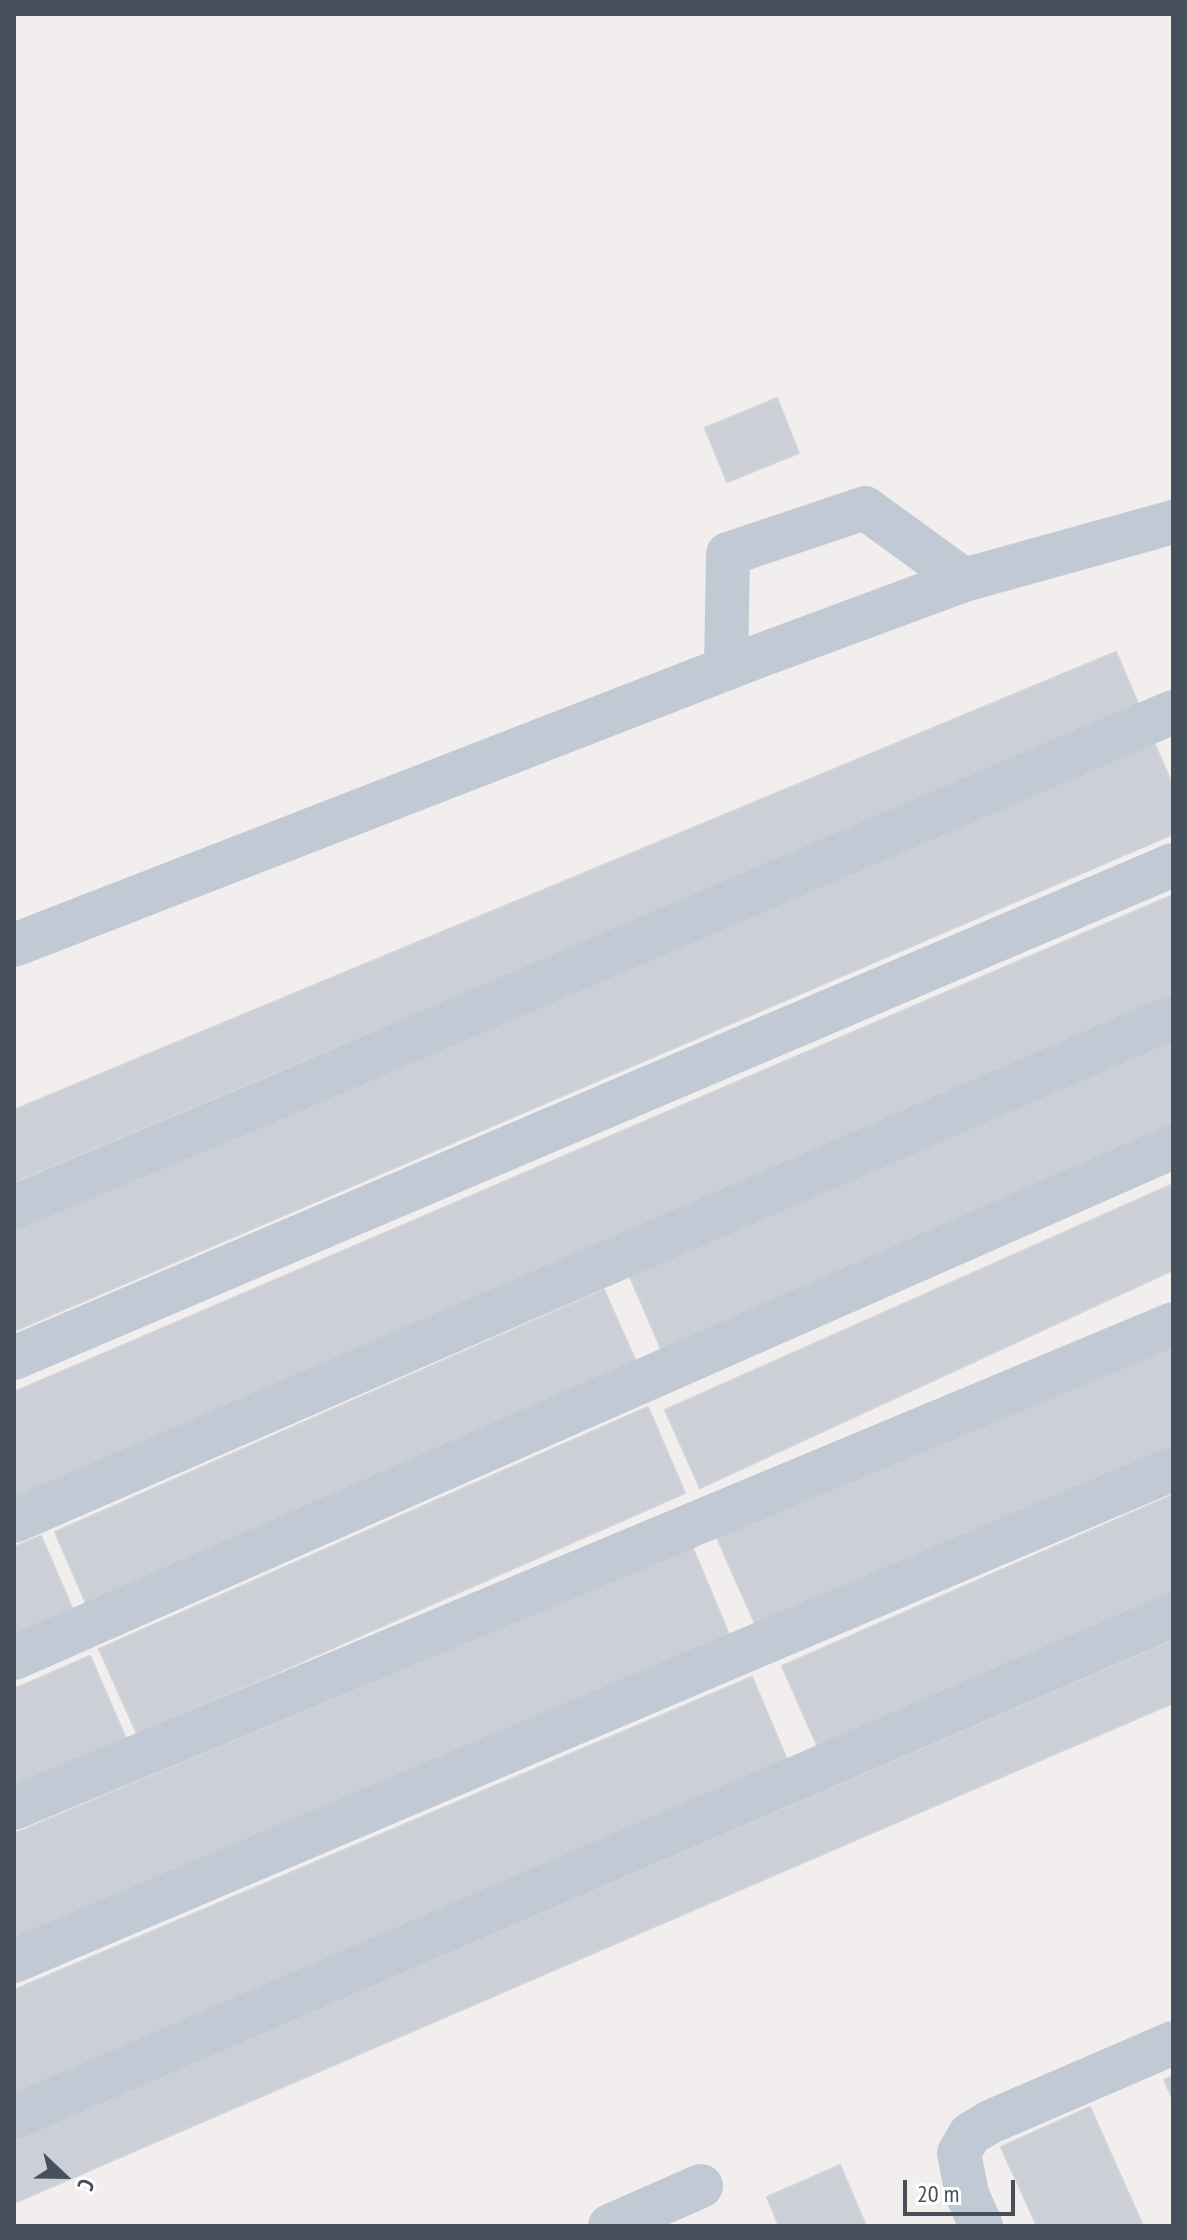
<!DOCTYPE html>
<html>
<head>
<meta charset="utf-8">
<style>
  body { margin:0 }
  #map { position:relative; width:1187px; height:2240px; overflow:hidden; background:#f1eeed; font-family:"PT Sans Narrow",sans-serif }
  canvas { display:block }
  .frame { position:absolute; inset:0; border:16px solid #45505c; pointer-events:none }
  .north { position:absolute; left:24px; top:2136px; width:80px; height:80px; -webkit-text-stroke:6px #fff; paint-order:stroke; rotate:112deg; font-size:22px; font-weight:700; line-height:32px; text-align:center; color:#45505c }
  .north::after { content:''; display:block; margin:auto; width:28px; height:36px; background:#45505c; clip-path:polygon(50% 0,100% 100%,50% 72%,0 100%) }
  .scale { position:absolute; left:903px; top:2180px; width:112px; height:36px; box-sizing:border-box; border:4px solid #45505c; border-top:0; padding-left:10px; font-size:24px; line-height:28px; white-space:nowrap; color:#45505c; -webkit-text-stroke:6px #fff; paint-order:stroke }
</style>
</head>
<body>
<div id="map">
<canvas width="1187" height="2240"></canvas>
<div class="frame"></div>
<div class="north">С</div>
<div class="scale">20 m</div>
</div>
<script>
const g = document.querySelector('canvas').getContext('2d');
g.lineJoin = 'round';
function fill(path, color) { g.fillStyle = color; g.fill(path, 'evenodd'); }
const toPath = rows => new Path2D(rows.map(r => 'M' + r).join(''));
function strokePath(path, color, width, dash) { g.strokeStyle = color; g.lineWidth = width; g.lineCap = dash ? 'butt' : 'round'; g.setLineDash(dash || []); g.stroke(path); }
const building = toPath([
  [777,398,799,453,727,482,705,428,777,398],
  [1116,652,1142,713,14,1182,14,1110,1116,652],
  [1149,731,1173,786,1173,834,14,1331,14,1218,1149,731],
  [1173,895,1173,1009,14,1506,14,1392,1173,895],
  [1173,1031,1173,1136,665,1358,627,1270,1173,1031],
  [1173,1184,1173,1270,700,1488,665,1410,1173,1184],
  [604,1290,642,1375,92,1617,55,1532,604,1290],
  [1173,1343,1173,1446,757,1628,714,1531,1173,1343],
  [648,1407,685,1493,137,1734,99,1649,648,1407],
  [1173,1495,1173,1600,821,1754,782,1666,1173,1495],
  [41,1536,76,1617,14,1644,14,1547,41,1536],
  [692,1546,730,1637,14,1941,14,1834,692,1546],
  [1173,1640,1173,1703,14,2203,14,2140,1173,1640],
  [90,1656,128,1743,14,1794,14,1689,90,1656],
  [752,1677,790,1767,14,2097,14,1990,752,1677],
  [1173,2076,1173,2100,1164,2080,1173,2076],
  [1090,2107,1143,2226,1037,2226,1001,2147,1090,2107],
  [840,2165,866,2226,779,2226,767,2197,840,2165]
]);
const minor = toPath([
  [726,669,728,554,865,508,964,580],
  [14,945,756,657,964,580,1173,522],
  [14,1207,280,1096,1173,712],
  [14,1358,1173,865],
  [14,1521,1173,1017],
  [14,1658,1173,1147],
  [14,1808,1173,1324],
  [14,1961,1173,1469],
  [14,2117,1173,1615],
  [610,2226,701,2186],
  [981,2226,967,2194,959,2153,970,2134,990,2122,1173,2043]
]);
fill(building, '#cccfd6');
strokePath(building, '#d1d3da', 2);
strokePath(minor, '#c0c9d4', 44);
</script>
</body>
</html>
